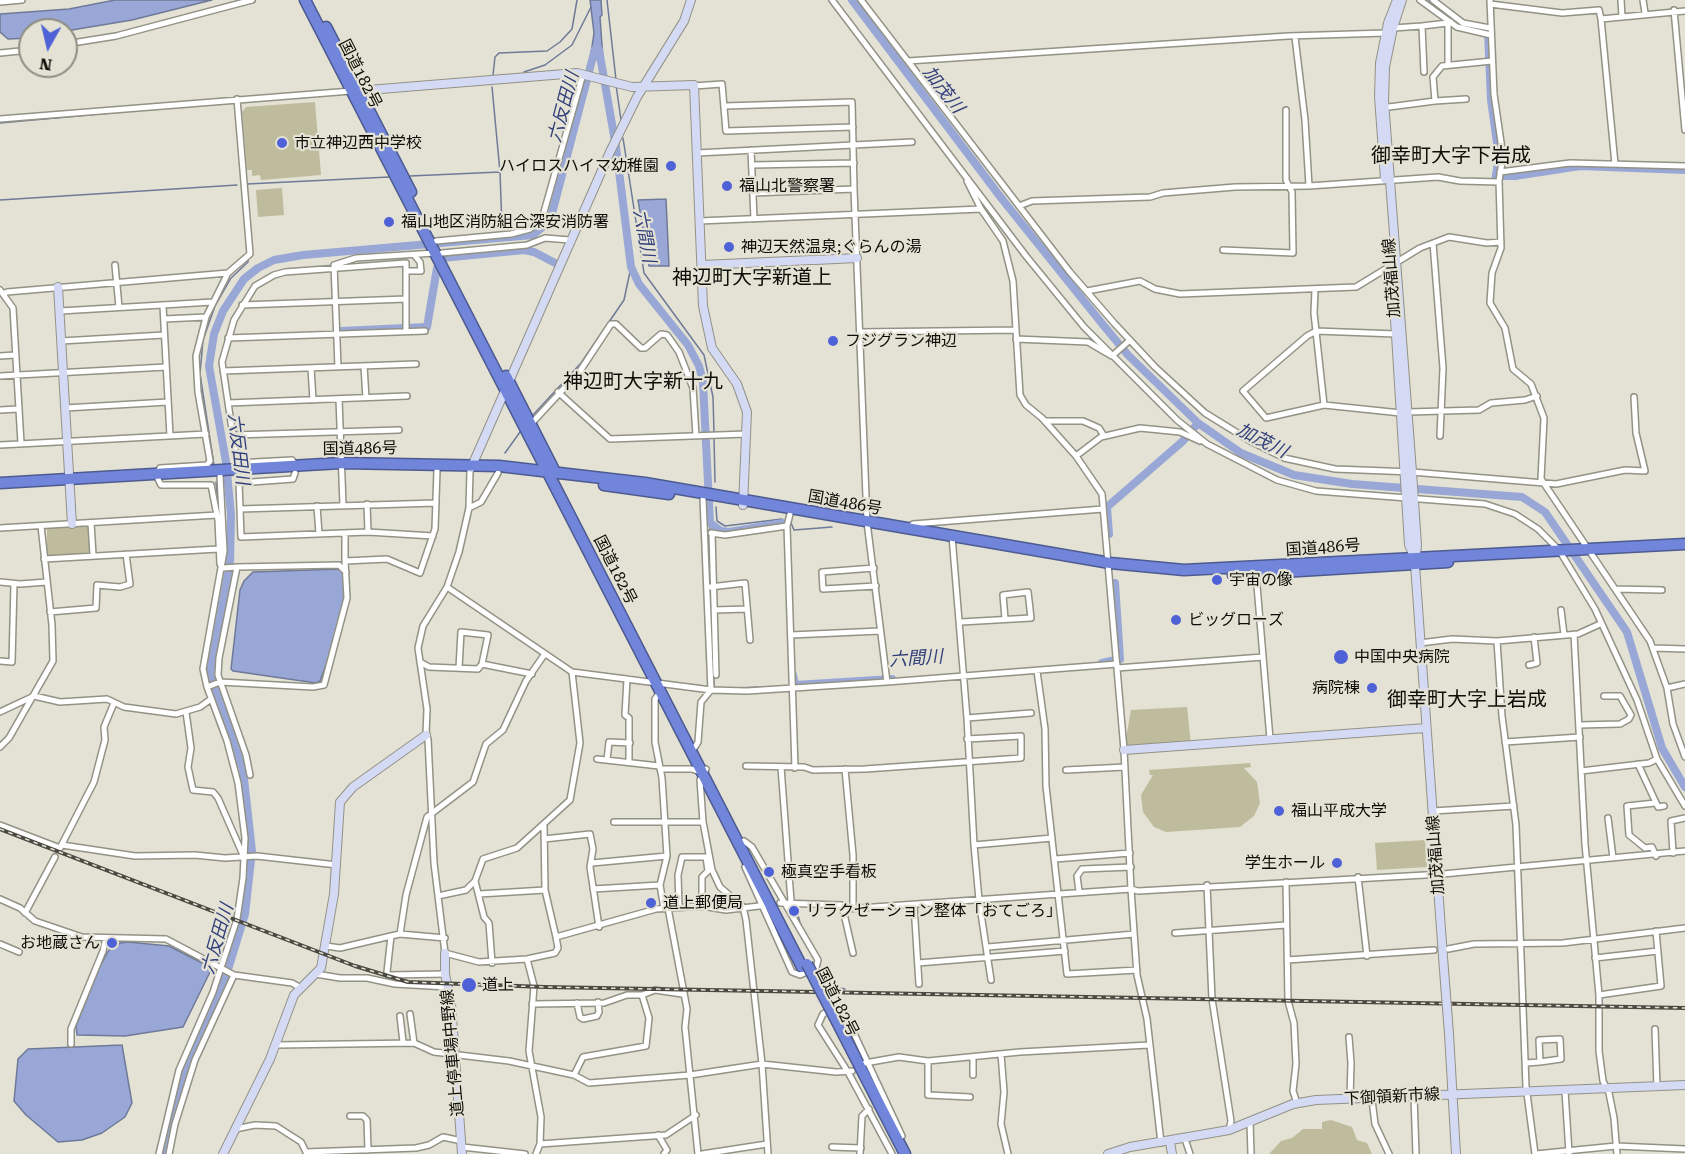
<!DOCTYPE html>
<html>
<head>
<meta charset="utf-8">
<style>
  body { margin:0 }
  #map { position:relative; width:1685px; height:1154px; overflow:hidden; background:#e3e2d4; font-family:"Roboto Serif",serif }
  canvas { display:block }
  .north { position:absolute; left:18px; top:18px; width:60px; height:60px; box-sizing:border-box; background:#e3e2d4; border:2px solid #8e8d83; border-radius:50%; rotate:188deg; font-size:16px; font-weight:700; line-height:24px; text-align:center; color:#0e0e09 }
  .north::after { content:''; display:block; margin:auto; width:21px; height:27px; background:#4f61d7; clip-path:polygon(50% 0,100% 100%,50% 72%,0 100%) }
</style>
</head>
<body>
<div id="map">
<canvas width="1685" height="1154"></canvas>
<div class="north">N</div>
</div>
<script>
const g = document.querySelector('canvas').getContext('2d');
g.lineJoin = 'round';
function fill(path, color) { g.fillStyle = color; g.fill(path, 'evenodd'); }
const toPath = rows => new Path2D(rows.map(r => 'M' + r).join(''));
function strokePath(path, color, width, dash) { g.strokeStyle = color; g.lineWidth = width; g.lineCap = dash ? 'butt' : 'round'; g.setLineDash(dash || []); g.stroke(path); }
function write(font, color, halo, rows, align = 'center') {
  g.font = font + ' "Roboto Serif","Noto Sans JP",serif'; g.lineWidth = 4.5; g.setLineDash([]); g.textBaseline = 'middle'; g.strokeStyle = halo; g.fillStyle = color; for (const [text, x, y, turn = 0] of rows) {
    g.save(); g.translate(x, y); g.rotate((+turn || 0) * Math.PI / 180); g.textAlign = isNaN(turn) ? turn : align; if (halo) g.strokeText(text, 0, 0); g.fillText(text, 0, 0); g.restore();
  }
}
const green = toPath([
  [315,102,321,175,261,180,260,175,252,176,252,170,247,170,242,112,246,107],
  [282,188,284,215,258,217,256,190],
  [86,526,89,528,90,551,88,554,47,555,47,528],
  [1187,707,1191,745,1124,750,1131,710],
  [1250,763,1251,767,1244,768,1257,782,1260,803,1254,816,1240,827,1166,832,1154,827,1143,812,1141,795,1153,775,1150,775,1149,770],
  [1425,840,1427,867,1377,870,1375,843],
  [1331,1120,1352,1127,1357,1140,1367,1143,1372,1154,1269,1154,1281,1141,1292,1138,1303,1129,1322,1129,1322,1122]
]);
const water = toPath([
  [115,0,212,0,132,20,66,31,30,30,30,38,8,39,0,32,0,14,69,9,115,0],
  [590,0,601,0,602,15,600,17,603,59,590,60,594,33,590,0],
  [666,199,669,266,649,266,638,200,666,199],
  [340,569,345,578,344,605,336,638,320,681,316,683,233,671,231,669,240,590,244,581,253,572,340,569],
  [128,942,169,946,212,968,183,1027,125,1036,77,1035,76,1026,100,966,109,950,120,943,128,942],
  [122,1045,132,1103,125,1117,102,1133,82,1140,58,1142,26,1115,14,1101,18,1059,28,1049,122,1045]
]);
const stream = toPath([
  [607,0,616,80],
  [524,72,545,65,572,45,591,7],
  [493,75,495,57,499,53,547,51,560,42,572,29,577,0],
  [616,85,621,120],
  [235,106,235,112],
  [0,123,122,112],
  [623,138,644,273,704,355,713,397,714,433],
  [500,172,502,228],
  [410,176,500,172,492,87],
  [247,184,389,177],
  [0,200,237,185],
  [503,250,503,253],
  [533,415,581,363,624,300,631,267],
  [714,438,715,482],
  [505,453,520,432],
  [214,465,200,374,203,340,215,306,231,278,248,262,248,257],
  [216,482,218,508],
  [716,507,717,521,725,526,782,519],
  [791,523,794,530,832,527],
  [710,531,710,523],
  [712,638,714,687,720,688],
  [734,688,763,687],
  [788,890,788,898],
  [795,905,801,926],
  [830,986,845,989]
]);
const river = toPath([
  [852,0,1002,199,1104,326,1128,355,1198,423,1241,453,1294,475,1352,484,1522,497,1545,512,1627,632,1662,748,1685,787],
  [1426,0,1459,24,1488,32,1491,100,1499,157,1495,181],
  [599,50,616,147,631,267,639,284,688,345,699,366,703,382,710,523,721,531,729,532,783,523],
  [1496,176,1515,176,1580,166,1685,170],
  [341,331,427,327,437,268,442,258,524,250,534,252,557,264],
  [1109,534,1107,507,1183,441,1198,423],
  [1102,663,1120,659,1115,583],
  [793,675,795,685,892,679],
  [164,1154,188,1062,226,976,245,914,252,851,243,770,210,673,230,563,231,515,226,462,209,366,214,334,223,311,244,279,258,268,274,260,303,255,533,235,550,221,595,49]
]);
const street = toPath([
  [832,0,1026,256,1084,327,1177,420,1207,444,1277,480,1316,491,1485,504,1515,514,1538,529,1559,550,1595,609,1637,700,1657,759,1685,806],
  [861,0,1069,271,1114,323,1155,367,1205,413,1252,442,1284,458,1335,469,1412,472,1556,484,1625,470,1645,471,1636,433,1634,397],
  [1420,0,1457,27,1491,35],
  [1433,0,1463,23,1490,28],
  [1490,0,1494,94,1503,156,1499,181,1501,248,1492,273,1490,303,1505,328,1513,369,1531,384,1544,418,1541,479,1650,641,1667,688,1673,724,1685,757],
  [1621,0,1622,17],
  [1643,0,1645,13],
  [0,2,22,0],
  [1490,4,1562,13,1599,10,1601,19,1685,11],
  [1674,10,1685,130],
  [1601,19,1615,164],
  [1295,37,1305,120,1309,186],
  [66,44,116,36,252,0],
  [0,53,30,50],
  [908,61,1288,36,1386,33,1393,28,1422,26],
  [1448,63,1448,23,1451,22],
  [1424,72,1422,26,1448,23],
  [694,86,722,84,726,131,853,127],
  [1435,101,1466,99],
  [725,106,852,102,854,189,753,193],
  [1381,108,1435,101,1433,77,1442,66,1492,61],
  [0,119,351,91],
  [751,150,754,219],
  [697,153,912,142],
  [752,165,854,163],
  [1500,172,1570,163,1685,166],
  [968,179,967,181,981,209,1003,241,1013,281,1020,395,1026,405,1042,418,1076,456,1102,494,1124,750,1131,889,1138,891,1443,874,1685,851],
  [854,189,867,522,887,682],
  [1019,206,1032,201,1150,197,1163,193,1235,187,1309,186,1438,177,1460,181,1499,182],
  [699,221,981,209],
  [436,241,511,234,530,229,542,219,583,74],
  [1433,243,1443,368,1440,436],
  [1223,250,1293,253,1292,192,1286,180,1286,110],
  [442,253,527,245,545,238,570,240],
  [115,265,119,307],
  [406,271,421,271,420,262,415,256],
  [0,290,13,308,21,443],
  [1315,290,1314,313,1324,405],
  [1087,291,1140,281,1155,289,1180,294,1356,287,1420,248,1449,237,1487,243,1501,242],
  [3,294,7,292,228,273],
  [242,305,406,299],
  [163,306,170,436],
  [60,311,213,302],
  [164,319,206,317],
  [860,332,1016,330],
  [1396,334,1316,331,1307,336,1243,391,1266,418,1324,405,1401,413],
  [228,338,425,331],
  [1016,339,1088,342,1112,356,1130,340],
  [61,341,164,335],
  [0,356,15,355],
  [364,366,366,398],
  [338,367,334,265,356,258,435,253],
  [311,368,313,400],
  [223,371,416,364],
  [0,376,166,367],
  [558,392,610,439,746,434],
  [339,399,343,505],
  [228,403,407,396],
  [65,408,168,402],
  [0,410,18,409],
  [1408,412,1479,410,1491,403,1525,400,1537,396],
  [1045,421,1083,421,1099,428,1104,436],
  [531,424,580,371,611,324,616,324,641,348,645,348,661,334,667,335,679,352,693,388,696,436],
  [234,435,399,430],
  [0,445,206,434],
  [1076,456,1101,437,1140,428,1180,432,1200,441],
  [296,466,292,460,237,463,222,362,234,320,255,286,274,275,285,272,406,263,406,331],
  [470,471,469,508,459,552,447,587,423,626,418,648,427,709,426,735,428,739,434,863,445,953,479,962,527,959,555,953,558,948,556,937,656,909,702,906,726,910,767,905],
  [295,473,293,479,239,483,240,509,436,503],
  [367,504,368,532],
  [317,506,319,534],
  [469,508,481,502,498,473],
  [240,509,241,537,368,532,433,536],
  [91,523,93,555],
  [787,526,795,768],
  [909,527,913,524,1103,509],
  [0,528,217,515],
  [711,533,725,535,787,526,790,514],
  [712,533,716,675],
  [345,535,345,561,387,559,420,573,435,529,437,470],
  [952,536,967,718,974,845,979,900,991,980],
  [44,559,218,549],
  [237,567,223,568,220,564,218,520,211,485,161,485,156,475,160,468,207,465,210,461,198,392,196,356,206,317,228,273,250,254,237,99],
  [874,568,822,572,823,589,876,586],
  [1256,574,1270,739],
  [0,582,20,584,47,582],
  [447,587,572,672,711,690,747,691,887,682,1117,664],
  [710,587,745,583,750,640],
  [1616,589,1662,590],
  [714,610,747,609],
  [1561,610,1564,635],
  [50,612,96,608,97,585,120,587,130,584,126,554],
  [961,622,1031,618,1028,592,1003,595,1005,619],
  [1574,634,1585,844,1599,995,1599,1051,1603,1081,1609,1093,1614,1118,1617,1154],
  [791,635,880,631],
  [1497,641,1502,716,1516,825,1526,1086,1535,1154],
  [1420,643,1452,639,1497,641,1578,634,1600,624],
  [1654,648,1685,649],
  [0,661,12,662,14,584],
  [420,662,429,667,478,669,482,664,532,674],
  [1529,665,1537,663,1534,637],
  [459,668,461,632,488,635,482,664],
  [1117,668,1263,657],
  [1037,671,1045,729,1046,786,1067,974,1137,970],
  [627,679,625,715,629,718,629,762],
  [207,687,220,682,313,687,324,685,347,598,345,561],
  [1667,688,1685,684],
  [660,692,655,699,655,742,662,778,667,856,660,885,664,908],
  [0,712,34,696,60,702,107,699,124,707,176,714,200,707,211,699],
  [186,712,191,748,188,767,193,790,213,792,218,798,243,855],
  [967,718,1031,713],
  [1579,725,1620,724,1629,719,1631,715,1620,696,1604,696],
  [1505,742,1580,737],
  [0,747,9,738,53,661,52,625,41,526],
  [695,747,698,742,701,702,711,690,703,499],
  [597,759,659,766],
  [607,760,609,742,630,743],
  [1638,764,1658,807,1664,806],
  [746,766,804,767,813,770,865,769,1021,758,1021,736,967,739],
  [781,767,791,901],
  [660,769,692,769,700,772],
  [706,769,700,780,703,822,712,870,720,887,743,907,746,920,762,1064,768,1154],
  [845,769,853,855,853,907],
  [1066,770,1125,767],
  [1581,771,1649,763,1657,759],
  [250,775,246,755,218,675,219,658,237,567,339,565,346,572],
  [1655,803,1627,806,1629,835,1645,848,1652,847,1656,856],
  [1433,811,1514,806],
  [1608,818,1613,858],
  [614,822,703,822],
  [0,825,60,848,94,782,105,740,104,727,114,703],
  [544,826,545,890,556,937],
  [544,839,590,834,593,849,590,867,599,927],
  [744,841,752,847,818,960,816,968,800,975,792,972,745,867],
  [62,845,135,856,195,855,225,858,257,856,337,865],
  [974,845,1052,838],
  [1673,853,1671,821,1685,818],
  [1055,859,1130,853],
  [592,863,667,856],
  [1358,877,1367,956],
  [475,881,484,917,489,923,492,963],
  [1286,882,1288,1001,1294,1023,1296,1064,1293,1091,1297,1103],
  [1207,885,1212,999,1231,1121,1229,1130],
  [593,889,660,885],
  [1079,891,1077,876,1082,869,1131,867],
  [479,894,545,890],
  [438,896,466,890,475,881,483,859,517,848,570,800,580,743,572,672],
  [0,899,20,908,35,921,82,937,166,939,234,975,292,983,299,987],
  [780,903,842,905,853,953],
  [914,905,919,984],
  [679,907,678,875,682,857,706,857,708,871,702,877,702,906],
  [668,908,687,1009,685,1027,698,1154],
  [845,909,1131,889,1137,975,1147,1019,1161,1143],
  [25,913,55,857],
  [1175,933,1286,925],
  [400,934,445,938],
  [0,944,19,952],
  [326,946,340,948,391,936],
  [988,947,1134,934],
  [1448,949,1474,944,1563,943,1685,928],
  [1595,958,1658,951],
  [527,959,534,986,529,1051,541,1117,540,1144,536,1154],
  [1287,960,1434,950],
  [918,963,1065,951],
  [316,974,340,978,367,978,395,984,447,987],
  [445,974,388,975,387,972,391,936,400,934,406,895,427,817,473,782,486,744,503,730,526,681,544,655],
  [1599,995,1661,986,1656,931],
  [577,1003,580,1017,583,1019,597,1016,599,1012,598,1002],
  [532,1004,604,1003,627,995,642,995,655,990,682,994],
  [410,1014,414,1043],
  [400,1016,403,1042],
  [1655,1029,1657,1087],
  [1349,1037,1351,1063,1350,1099],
  [71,1044,71,1029,103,951,106,938],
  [277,1045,414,1043,434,1052,509,1061,574,1075,589,1083,690,1075,762,1064,836,1072,852,1071],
  [1001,1054,1004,1092,1001,1124,1008,1154],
  [928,1061,928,1095,970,1097],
  [865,1063,899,1057,928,1061,1020,1052,1149,1045],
  [1526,1063,1540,1062,1561,1059,1560,1039,1539,1040,1540,1062],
  [574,1075,583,1057,646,1046,649,1018,642,995],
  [973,1075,973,1057],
  [1565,1091,1569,1153],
  [1414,1096,1416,1154],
  [1372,1100,1375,1124,1389,1154],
  [350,1116,363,1116,367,1120,368,1150],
  [1250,1122,1251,1154],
  [235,1129,255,1125,276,1126,301,1142,306,1152],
  [658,1135,667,1150,664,1154],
  [1185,1139,1190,1154],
  [540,1144,666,1135,696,1115],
  [462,1147,525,1154],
  [832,1147,861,1148],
  [306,1152,416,1148,429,1145,443,1137,462,1141],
  [159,1154,179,1070,213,992,237,919,243,878,245,838,238,783,227,741,207,687,203,669,224,551,220,476],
  [169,1154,175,1124,195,1060,234,975],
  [702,1154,767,1144],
  [860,1154,862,1116,869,1109],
  [892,1154,848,1072,818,1025,823,1014,834,1008,840,1008,844,1012,902,1136],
  [1536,1154,1616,1146,1685,1149]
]);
const secondary = toPath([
  [1402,0,1393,28,1385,67,1384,101,1412,472,1417,545,1415,565,1443,957],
  [356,91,577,73,632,87,694,85,703,306,712,348,737,384,747,412,743,505],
  [1385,179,1379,97,1380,63,1388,23,1397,0],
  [815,260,857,258],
  [702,265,812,260],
  [58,287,72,524],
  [1393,287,1409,545,1414,556],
  [471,468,610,152,637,97,684,21,691,0],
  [1124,750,1426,728],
  [445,953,445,974,451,1003,462,1154],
  [1449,1034,1456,1154],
  [1170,1142,1172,1154],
  [223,1154,270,1059,294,995,321,968,334,894,340,802,353,787,426,735],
  [1108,1154,1130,1147,1229,1130,1293,1104,1316,1100,1685,1085]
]);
const highway = toPath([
  [305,0,802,967],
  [326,27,411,192],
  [506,376,555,472],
  [0,483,341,463,499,466,645,483,1110,563,1184,570,1685,544],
  [604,485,669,494],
  [1233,575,1448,562],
  [833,1014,905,1154]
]);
const rail = toPath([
  [0,829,355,966,408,982,545,987,1685,1008]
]);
const secondaryBridge = toPath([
  [1443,957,1449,1034]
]);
const highwayBridge = toPath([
  [807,964,833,1014]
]);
const markers = [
  [282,143,6,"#4f61d7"],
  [671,166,6,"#4f61d7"],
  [727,186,6,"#4f61d7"],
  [389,222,6,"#4f61d7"],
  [729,247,6,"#4f61d7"],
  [833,341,6,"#4f61d7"],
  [1217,580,6,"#4f61d7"],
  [1176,620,6,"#4f61d7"],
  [1341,657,8,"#4f61d7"],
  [1372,688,6,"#4f61d7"],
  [1279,811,6,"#4f61d7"],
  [1337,863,6,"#4f61d7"],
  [769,872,6,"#4f61d7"],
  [651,903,6,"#4f61d7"],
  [794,911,6,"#4f61d7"],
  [112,943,6,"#4f61d7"],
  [469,985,8,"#4f61d7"]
];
const streetNames = [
  ["国道182号",360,74,63],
  ["加茂福山線",1392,278,-94],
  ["国道486号",360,449,-1],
  ["国道486号",845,503,10],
  ["国道486号",1323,548,-4],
  ["国道182号",615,570,63],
  ["加茂福山線",1436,855,-94],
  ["国道182号",837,1002,63],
  ["道上停車場中野線",453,1053,-95],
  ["下御領新市線",1392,1097,-3]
];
const poiNames = [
  ["市立神辺西中学校",294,143],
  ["ハイロスハイマ幼稚園",659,166,"right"],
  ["福山北警察署",739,186],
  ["福山地区消防組合深安消防署",401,222],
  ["神辺天然温泉;ぐらんの湯",741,247],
  ["フジグラン神辺",845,341],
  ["宇宙の像",1229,580],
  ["ビッグローズ",1188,620],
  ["中国中央病院",1354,657],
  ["病院棟",1360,688,"right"],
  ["福山平成大学",1291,811],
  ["学生ホール",1325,863,"right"],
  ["極真空手看板",781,872],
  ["道上郵便局",663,903],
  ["リラクゼーション整体「おてごろ」",806,911],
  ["お地蔵さん",100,943,"right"],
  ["道上",482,985]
];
const waterNames = [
  ["加茂川",943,90,52],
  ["六反田川",564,107,-75],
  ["六間川",644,236,79],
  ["加茂川",1262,441,27],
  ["六反田川",238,449,83],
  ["六間川",916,659,-4],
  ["六反田川",218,939,-74]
];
const quarterNames = [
  ["御幸町大字下岩成",1451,156],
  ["神辺町大字新道上",752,278],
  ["神辺町大字新十九",643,382],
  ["御幸町大字上岩成",1467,700]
];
fill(green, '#bebc9c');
fill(water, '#99a7d6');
strokePath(water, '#6f7998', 1.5);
strokePath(stream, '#6f7998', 1.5);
strokePath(river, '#99a7d6', 8);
strokePath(street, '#939286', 8);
strokePath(secondary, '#939286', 10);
strokePath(highway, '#4e5b91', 13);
strokePath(street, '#fff', 5);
strokePath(secondary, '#d4daf4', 8);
strokePath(highway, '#7185da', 10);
strokePath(rail, '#4a4942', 4);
strokePath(rail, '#e3e2d4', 1.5, [4.5]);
strokePath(secondaryBridge, '#939286', 10, []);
strokePath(highwayBridge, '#4e5b91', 13, []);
strokePath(secondaryBridge, '#d4daf4', 8);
strokePath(highwayBridge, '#7185da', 10);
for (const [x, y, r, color] of markers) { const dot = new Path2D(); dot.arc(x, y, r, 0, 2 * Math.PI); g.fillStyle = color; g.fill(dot); strokePath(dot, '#e3e2d4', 2); }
write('16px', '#0e0e09', '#e3e2d4', streetNames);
write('16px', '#0e0e09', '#e3e2d4', poiNames, 'left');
write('italic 18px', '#33407b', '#e3e2d4', waterNames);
write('20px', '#0e0e09', '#e3e2d4', quarterNames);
</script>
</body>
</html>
